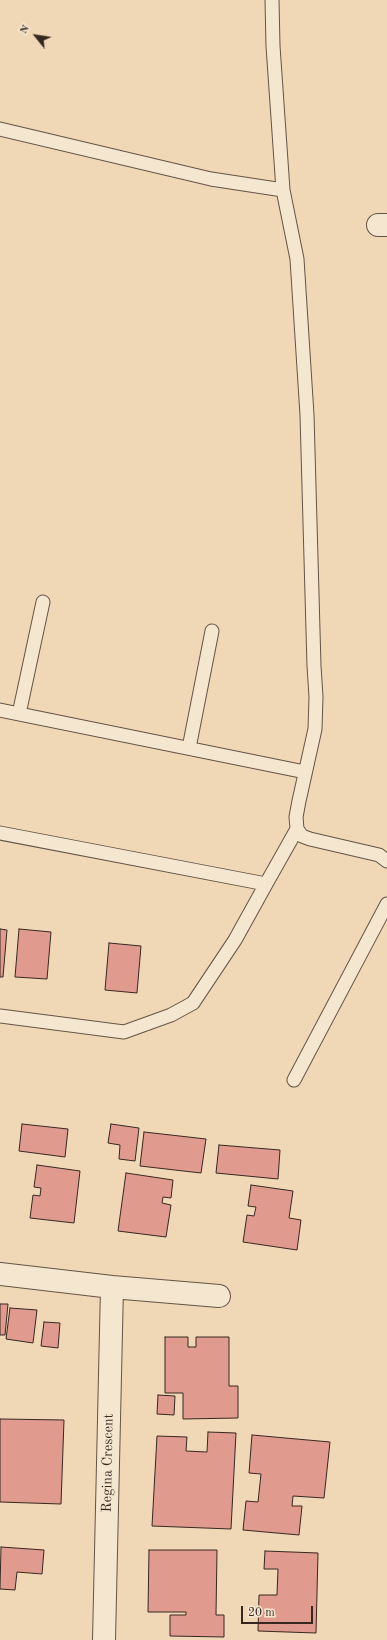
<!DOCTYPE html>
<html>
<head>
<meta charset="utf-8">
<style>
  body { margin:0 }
  #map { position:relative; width:387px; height:1640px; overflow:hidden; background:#f0d8b7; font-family:"Old Standard TT",serif }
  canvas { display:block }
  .north { position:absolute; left:16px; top:16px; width:40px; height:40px; -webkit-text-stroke:3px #f5e6d0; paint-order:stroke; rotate:300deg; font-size:11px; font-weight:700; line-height:16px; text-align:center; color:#36281f }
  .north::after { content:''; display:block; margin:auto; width:14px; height:18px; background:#36281f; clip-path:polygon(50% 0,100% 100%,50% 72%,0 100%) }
  .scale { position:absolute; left:241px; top:1606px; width:72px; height:18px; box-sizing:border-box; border:2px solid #36281f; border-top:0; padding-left:5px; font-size:12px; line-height:14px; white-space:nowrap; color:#36281f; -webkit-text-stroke:3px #f5e6d0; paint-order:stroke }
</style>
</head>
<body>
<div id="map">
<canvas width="387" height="1640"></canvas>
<div class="north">N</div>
<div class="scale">20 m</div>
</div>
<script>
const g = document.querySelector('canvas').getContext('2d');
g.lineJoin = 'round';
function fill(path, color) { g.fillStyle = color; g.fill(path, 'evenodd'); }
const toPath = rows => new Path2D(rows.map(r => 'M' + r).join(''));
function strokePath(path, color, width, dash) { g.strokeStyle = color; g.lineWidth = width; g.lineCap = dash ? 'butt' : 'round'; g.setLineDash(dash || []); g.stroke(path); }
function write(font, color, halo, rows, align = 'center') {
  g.font = font + ' "Old Standard TT",serif'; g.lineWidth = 3; g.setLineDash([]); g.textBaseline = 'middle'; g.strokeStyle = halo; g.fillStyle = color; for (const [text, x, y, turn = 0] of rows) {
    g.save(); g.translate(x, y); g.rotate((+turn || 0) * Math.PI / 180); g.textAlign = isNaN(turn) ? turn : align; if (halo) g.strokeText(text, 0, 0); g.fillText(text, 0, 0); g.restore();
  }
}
const building = toPath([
  [0,929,7,930,3,977,0,977,0,929],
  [19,929,51,932,47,979,15,977,19,929],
  [109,943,141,946,137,993,105,990,109,943],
  [22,1124,68,1129,65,1157,19,1151,22,1124],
  [111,1124,139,1128,135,1161,119,1159,120,1145,108,1143,111,1124],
  [144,1132,206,1139,201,1173,140,1166,144,1132],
  [219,1145,280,1150,278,1179,216,1173,219,1145],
  [37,1165,80,1171,74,1223,30,1218,33,1195,40,1196,41,1188,34,1187,37,1165],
  [126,1173,173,1180,171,1198,163,1197,162,1203,171,1205,166,1237,118,1231,126,1173],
  [251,1185,293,1191,289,1218,301,1220,297,1250,243,1242,247,1215,254,1216,256,1207,248,1206,251,1185],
  [0,1304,8,1304,5,1335,0,1335,0,1304],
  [10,1308,37,1310,33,1343,6,1339,10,1308],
  [44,1322,60,1323,58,1348,41,1346,44,1322],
  [165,1337,188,1337,188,1347,196,1347,196,1337,229,1337,229,1386,238,1386,238,1418,183,1419,183,1393,165,1393,165,1337],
  [158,1395,175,1396,174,1415,157,1414,158,1395],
  [0,1419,64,1420,61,1504,0,1502,0,1419],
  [208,1432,236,1433,231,1529,152,1526,157,1436,187,1437,186,1451,207,1452,208,1432],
  [252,1435,330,1442,324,1498,293,1496,292,1506,302,1506,299,1535,243,1530,246,1501,258,1502,261,1474,249,1473,252,1435],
  [1,1547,44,1550,42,1574,17,1572,15,1590,0,1589,1,1547],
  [149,1550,217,1550,216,1615,224,1615,224,1637,170,1636,170,1615,186,1615,186,1612,148,1612,149,1550],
  [265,1551,318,1553,316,1633,258,1631,259,1595,277,1595,278,1569,264,1569,265,1551]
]);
const lane = toPath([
  [272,0,273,46,283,190,297,259,307,415,314,666,316,697,315,729,299,801,296,817,297,829,302,836,310,839,379,855,387,861],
  [0,129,211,179,283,190],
  [0,710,305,772],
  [19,714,43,602],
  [189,748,212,631],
  [0,833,266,884,297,829],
  [0,1016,124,1032,171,1015,193,1003,235,940,266,884],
  [294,1080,387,904]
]);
const street = toPath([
  [378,225,387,225],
  [0,1274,112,1287,219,1296],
  [104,1640,112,1287]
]);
const streetNames = [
  ["Regina Crescent",108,1463,-89]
];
fill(building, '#e19a8e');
strokePath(building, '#36281f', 1);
strokePath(lane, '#645445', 15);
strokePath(street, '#645445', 24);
strokePath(lane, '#f5e6d0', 13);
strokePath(street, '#f5e6d0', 22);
write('14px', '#36281f', '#f5e6d0', streetNames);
</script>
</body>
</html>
